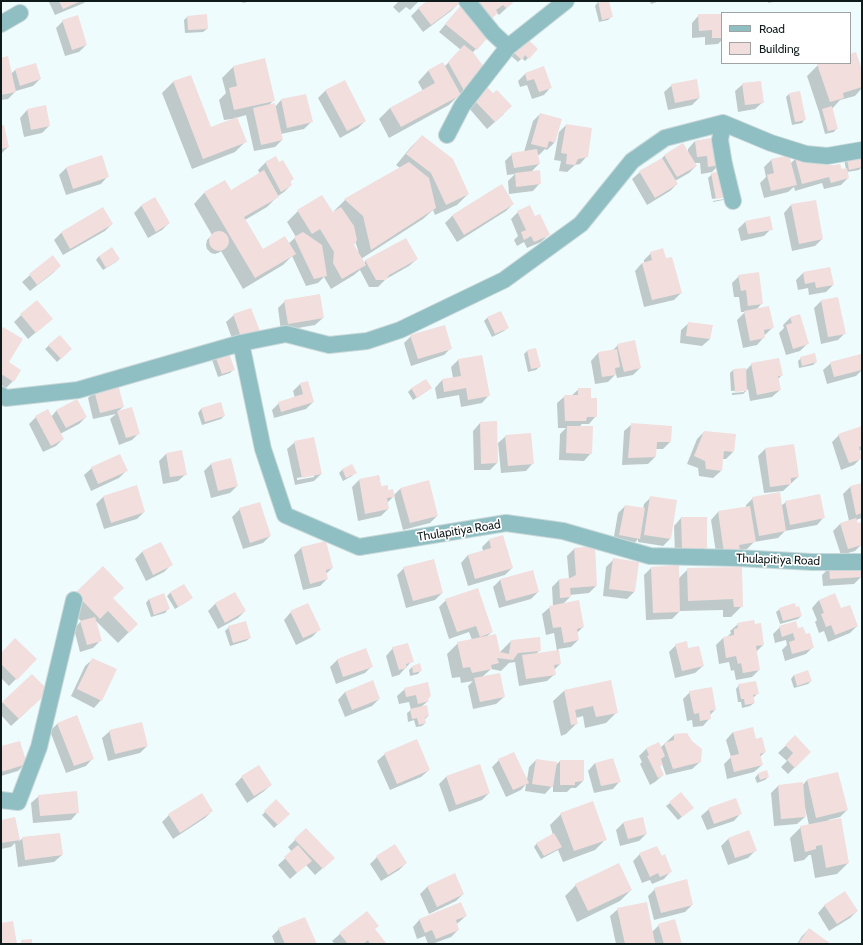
<!DOCTYPE html>
<html>
<head>
<meta charset="utf-8">
<style>
  body { margin:0 }
  #map { position:relative; width:863px; height:945px; overflow:hidden; background:#effcfd; font-family:Cabin,sans-serif }
  canvas { display:block }
  .frame { position:absolute; inset:0; border:2px solid #0f1a1b; pointer-events:none }
  .legend { position:absolute; left:721px; top:12px; width:130px; height:52px; box-sizing:border-box; background:#fff; border:1px solid #9fa3a4; margin:0; padding:5px 7px; list-style:none; font-size:12px; color:#0f1a1b }
  .legend li { display:flex; align-items:center; gap:8px; height:20px }
  .legend b { width:20px; border:1px solid #9fa3a4 }
</style>
</head>
<body>
<div id="map">
<canvas width="863" height="945"></canvas>
<div class="frame"></div>
<ul class="legend">
<li><b style="height:5px;background:#90bfc3"></b>Road</li>
<li><b style="height:11px;background:#f2dedd"></b>Building</li>
</ul>
</div>
<script>
const g = document.querySelector('canvas').getContext('2d');
g.lineJoin = 'round';
function fill(path, color) { g.fillStyle = color; g.fill(path, 'evenodd'); }
const toPath = rows => new Path2D(rows.map(r => 'M' + r).join(''));
function strokePath(path, color, width, dash) { g.strokeStyle = color; g.lineWidth = width; g.lineCap = dash ? 'butt' : 'round'; g.setLineDash(dash || []); g.stroke(path); }
function write(font, color, halo, rows, align = 'center') {
  g.font = font + ' Cabin,sans-serif'; g.lineWidth = 3.5; g.setLineDash([]); g.textBaseline = 'middle'; g.strokeStyle = halo; g.fillStyle = color; for (const [text, x, y, turn = 0] of rows) {
    g.save(); g.translate(x, y); g.rotate((+turn || 0) * Math.PI / 180); g.textAlign = isNaN(turn) ? turn : align; if (halo) g.strokeText(text, 0, 0); g.fillText(text, 0, 0); g.restore();
  }
}
const shadow = toPath([
  [50,1,86,1,84,3,55,15,49,2],
  [236,1,247,1,245,3],
  [399,1,419,1,410,10,406,7,399,13,393,7],
  [429,1,456,1,458,4,451,11,423,32,411,16,418,9],
  [471,1,510,1,512,3,499,15,497,13,490,20],
  [605,1,608,1,611,17,608,20,599,22,595,6,598,2],
  [650,1,660,1,651,4],
  [768,1,779,1,768,3],
  [455,13,476,49,472,53,482,66,458,100,457,97,449,105,389,138,379,119,390,108,423,91,418,82,428,71,443,63,444,67,461,50,439,32],
  [699,15,722,15,722,40,718,44,705,45,705,37,692,38,692,23],
  [187,17,207,29,203,32,185,33,184,20],
  [63,21,86,45,79,52,65,56,56,28],
  [526,39,537,49,525,61,522,58,518,62,510,55],
  [850,55,862,74,862,88,855,96,840,100,832,109,837,128,834,132,825,134,819,112,807,76,818,65,823,63,850,63],
  [1,59,11,74,15,70,40,79,33,86,16,91,8,99,1,100],
  [233,67,274,100,268,106,275,107,281,100,311,122,304,129,281,134,282,140,275,147,254,151,246,115,236,118,245,142,235,152,192,169,162,93,173,82,190,76,211,128,232,120,232,119,224,120,219,100,226,93,222,78],
  [525,74,551,87,544,95,532,99,527,85,520,87,518,81],
  [743,84,763,102,755,109,738,112,735,91],
  [672,85,699,98,692,105,668,110,664,92],
  [326,90,365,121,358,128,340,138,318,98],
  [789,94,805,119,802,123,792,125,786,97],
  [493,95,504,114,487,129,468,107,475,100],
  [45,106,49,126,42,133,24,137,20,118,27,110],
  [540,114,554,143,547,150,545,149,539,155,537,155,539,164,531,172,540,183,533,191,509,194,508,181,515,174,507,175,505,161,512,154,524,152,533,121],
  [566,125,587,156,580,164,575,165,567,172,559,171,561,161,554,160,559,132],
  [1,126,8,147,1,154],
  [422,136,468,194,457,205,435,215,433,210,423,219,361,259,364,263,366,260,417,259,409,266,386,279,378,287,369,287,360,270,354,275,331,289,324,277,318,283,306,286,292,256,283,265,243,289,221,251,220,252,215,254,211,253,207,249,206,245,207,240,212,235,194,204,204,193,225,181,230,191,260,174,258,170,265,163,275,157,279,163,293,178,290,182,291,185,284,192,278,196,267,207,245,220,263,250,288,244,296,237,287,222,298,211,332,213,335,212,334,211,345,200,400,168,396,165,411,147],
  [355,241,359,253,353,245],
  [715,138,719,165,712,172,701,174,700,163,694,163,696,166,689,173,675,181,677,184,670,191,647,205,632,179,640,172,659,161,664,156,683,144,688,153,688,149,695,141],
  [844,158,862,162,862,167,859,170,847,172,848,178,841,185,824,189,822,183,795,191,794,187,788,192,764,198,760,183,766,177,764,167,771,160,790,164,795,159,841,171,846,170],
  [66,168,108,176,101,184,66,195,59,175],
  [712,174,726,197,723,200,713,202,713,201,724,199,724,197,712,199,708,178],
  [501,185,513,204,506,211,457,242,445,223,452,216],
  [155,198,169,223,162,230,148,238,134,213,141,206],
  [791,205,822,239,815,246,792,251,784,213],
  [103,209,112,224,105,231,63,255,54,240,61,233],
  [518,212,535,218,548,235,541,242,527,248,524,242,517,246,514,240,518,236,511,219],
  [746,221,771,229,764,236,741,241,738,229],
  [651,253,665,259,681,293,674,300,644,307,635,271,642,263,644,263,644,260],
  [99,256,119,259,116,262,103,270,96,260],
  [60,266,53,273,30,291,22,282,30,275],
  [830,268,833,285,826,292,809,295,808,288,798,290,796,280,803,273],
  [739,276,762,303,756,310,773,327,766,334,764,335,764,337,757,345,743,348,737,320,745,312,741,312,739,297,734,297,732,283],
  [285,301,323,318,315,325,281,331,278,308],
  [821,301,845,333,838,340,821,344,814,308],
  [21,315,52,319,28,339,14,322],
  [234,315,258,331,234,344,226,322],
  [799,315,807,344,800,351,786,355,779,333,784,328,783,325,790,318],
  [488,317,507,328,504,331,492,337,484,321],
  [689,323,711,326,710,339,702,346,680,343,681,330],
  [1,330,8,363,13,381,6,388,1,385],
  [59,336,71,349,57,362,45,349],
  [411,336,451,348,444,355,411,366,404,343],
  [618,345,640,368,633,375,617,378,616,374,608,382,595,384,591,361,598,353,612,351],
  [535,349,539,367,536,370,528,372,524,354,527,351],
  [215,354,233,370,230,373,218,377,211,357],
  [482,356,489,395,482,403,461,407,459,395,437,399,435,388,442,380,453,378,451,367,458,360],
  [801,358,816,362,813,365,799,368,798,361],
  [831,363,862,363,862,370,856,376,827,384,823,370],
  [752,364,782,375,778,379,780,390,772,397,750,401,748,389,743,394,732,395,732,393,744,392,744,390,731,391,730,373,733,370,745,371],
  [425,380,431,388,427,391,413,400,408,392,411,389],
  [300,384,313,402,306,409,274,418,272,410,279,403,295,398,293,391],
  [579,389,590,399,596,416,589,424,582,424,579,427,591,453,584,461,559,460,560,434,566,428,558,428,557,403,565,396,571,396],
  [95,391,123,407,117,412,131,408,139,433,132,440,119,445,110,419,116,414,93,419,88,398],
  [77,400,86,417,79,424,60,434,63,439,56,446,43,452,29,424,36,417,51,417,56,411],
  [220,403,224,416,221,419,202,425,198,413,201,409],
  [480,423,496,423,497,463,490,470,474,470,473,431],
  [632,424,671,427,670,442,663,449,656,449,655,457,648,464,622,465,624,431],
  [862,427,862,450,859,451,861,458,854,465,841,470,832,442,839,435],
  [704,432,733,452,726,459,722,459,721,471,713,478,699,476,698,468,687,464,697,439],
  [506,436,533,463,526,471,501,473,498,443],
  [295,442,321,474,314,481,295,485,287,449],
  [314,475,314,477,297,480,297,478],
  [765,449,798,477,783,491,764,493,758,456],
  [166,454,186,474,178,481,163,484,159,461],
  [211,464,237,486,230,493,211,498,204,471],
  [352,466,355,473,352,476,343,481,339,473,342,470],
  [92,468,126,471,119,478,91,491,84,475],
  [379,476,381,487,393,496,401,488,437,516,430,523,403,530,394,496,387,503,388,509,381,516,358,521,352,487,359,480],
  [862,484,862,518,856,520,857,525,862,524,862,539,861,540,862,544,855,551,841,555,833,531,840,524,849,521,843,494,850,487],
  [103,497,144,512,137,519,104,529,96,504],
  [651,497,670,539,663,546,638,542,638,539,632,546,613,542,618,513,625,506,643,509,644,504],
  [753,498,781,506,786,502,824,517,817,525,785,531,778,538,754,542,747,549,738,551,717,559,711,520,718,512,746,508,746,505],
  [240,509,270,536,263,543,243,549,232,517],
  [681,518,706,547,699,554,675,555,674,526],
  [489,540,512,568,505,575,468,586,461,563,468,555,483,551,482,547],
  [160,543,171,565,164,572,146,581,135,559,142,552],
  [301,548,332,568,326,574,327,579,320,586,303,590,294,555],
  [575,548,596,586,589,593,570,595,570,597,563,604,583,627,577,633,578,640,571,647,558,649,560,664,554,670,555,674,547,681,519,686,515,662,509,663,501,671,491,669,481,678,504,697,496,704,473,709,468,686,473,681,461,683,460,677,452,678,447,654,458,643,472,640,469,632,449,639,439,607,446,600,492,632,486,637,499,653,511,641,540,650,536,654,557,651,554,633,546,635,542,614,550,607,553,606,552,587,559,580,569,579,567,556],
  [614,559,634,592,627,599,603,596,606,567],
  [103,568,112,598,137,624,118,643,95,620,100,641,93,648,80,652,74,629,81,621,65,605],
  [404,568,442,593,435,600,406,608,397,575],
  [651,568,678,579,688,569,741,568,742,606,731,617,723,617,723,610,680,611,672,619,646,620,644,575],
  [829,568,862,576,854,584,823,586,822,575],
  [532,571,538,592,531,599,499,608,493,587,500,580],
  [184,585,191,598,188,601,175,609,167,596,170,593],
  [235,593,245,611,238,618,218,629,208,611,215,604],
  [149,599,168,609,165,613,151,617,146,603],
  [819,600,840,610,857,626,850,633,828,642,824,631,819,633,815,622,817,620,812,608],
  [780,609,801,616,798,619,780,624,776,612],
  [291,612,320,629,312,637,296,645,284,620],
  [738,624,763,645,756,652,759,670,752,677,736,680,734,670,731,671,729,662,719,664,716,645,723,638,727,637,731,633,730,631],
  [229,627,250,638,246,641,230,646,225,631],
  [780,627,798,629,813,647,806,654,785,661,782,650,787,645,786,640,775,643,773,634],
  [676,645,703,666,695,673,675,678,669,652],
  [393,648,412,661,399,675,392,677,386,656],
  [366,649,372,666,365,673,336,684,330,667,337,660],
  [1,654,36,659,9,686,1,678],
  [93,659,101,700,94,708,71,696,85,666],
  [420,665,421,670,418,674,410,676,409,670,412,667],
  [32,675,40,699,11,726,1,715,1,704],
  [794,675,811,681,808,684,794,688,791,679],
  [373,682,379,699,372,706,345,717,338,700,345,692],
  [739,685,757,694,754,697,753,697,754,703,750,706,742,708,741,702,738,702,736,689],
  [405,689,427,698,428,701,421,707,428,716,424,720,425,723,422,726,416,727,414,720,408,722,407,713,411,710,409,702,399,704,397,696],
  [564,691,617,712,606,723,585,728,583,716,576,718,577,723,566,734,561,736,553,701],
  [690,692,715,710,710,715,710,718,703,726,693,727,692,720,687,721,683,699],
  [77,716,93,758,86,766,66,773,50,731,57,724],
  [110,731,147,746,140,753,108,761,102,738],
  [733,732,755,740,765,752,760,757,762,765,754,772,727,779,724,764,731,757,726,740],
  [674,735,700,762,692,769,666,775,662,764,659,767,663,775,655,782,650,785,640,764,642,762,639,756,646,749,658,743,660,748],
  [795,737,810,752,788,774,781,767,787,761,778,753],
  [1,747,26,763,18,771,1,776],
  [385,754,429,770,421,777,390,790,377,761],
  [499,760,527,780,529,767,536,760,555,766,560,761,583,781,576,788,571,788,567,792,553,792,553,785,545,794,525,791,526,784,521,790,506,797,492,767],
  [595,763,620,781,613,789,594,793,588,771],
  [479,765,489,793,482,800,449,812,439,784,446,777],
  [766,772,768,777,765,780,757,783,755,778,758,774],
  [242,777,271,785,263,792,247,803,235,784],
  [807,780,847,810,840,817,828,820,848,863,837,874,815,878,811,855,809,855,804,860,794,862,790,838,801,827,809,825,805,808,805,817,797,824,774,826,771,793,778,786,802,786],
  [39,796,78,812,71,820,33,823,31,803],
  [276,801,289,814,274,828,262,815],
  [670,803,689,811,678,820,666,806],
  [709,809,741,813,734,821,707,830,701,816],
  [212,811,205,818,173,839,162,822,169,815],
  [561,814,606,839,595,850,563,862,558,850,541,859,534,847,537,843,553,835,550,825],
  [15,818,19,841,23,838,62,855,54,862,18,867,15,843,11,847,1,849,1,821],
  [642,818,646,834,639,841,620,846,616,830,623,823],
  [306,829,334,858,315,875,306,865,290,879,278,865,292,852,288,847],
  [749,832,756,850,748,858,728,865,721,846,728,839],
  [640,854,661,857,671,871,664,879,652,884,650,880,642,883,633,861],
  [377,857,406,863,399,870,381,881,370,864],
  [454,875,463,894,456,901,429,914,420,894,427,887],
  [576,885,631,890,620,901,577,922,565,896],
  [655,889,692,905,685,912,654,920,648,896],
  [825,905,857,911,850,918,829,931,818,913],
  [618,909,652,932,659,925,681,944,655,944,654,942,653,944,616,944,610,916],
  [367,912,374,930,385,944,335,944,332,941,340,934],
  [466,916,458,923,456,924,458,930,451,937,432,944,428,944,425,936,417,939,413,927,420,919],
  [12,922,16,944,1,944,1,924],
  [279,929,316,944,275,944,272,936],
  [809,929,830,944,797,944,802,936]
]);
const building = toPath([
  [59,1,81,1,63,9],
  [427,1,457,1,459,4,431,25,418,8],
  [479,1,512,1,513,3,506,8,503,5,496,10,498,13,492,18],
  [598,1,609,1,613,17,602,20],
  [462,4,489,36,477,50,445,24],
  [207,14,208,29,188,30,187,16],
  [698,14,722,14,722,38,712,38,712,30,699,31],
  [78,15,87,45,72,50,62,20],
  [526,37,538,49,529,59,525,55,522,60,513,52],
  [464,45,473,52,483,66,466,94,448,62],
  [856,52,862,70,862,87,843,93,844,98,830,102,817,64,820,63,850,63,850,54],
  [8,56,16,92,1,95,1,58],
  [265,58,275,101,234,110,229,88,237,86,233,66],
  [443,62,461,95,401,127,390,108,435,83,428,70],
  [36,63,41,79,20,86,15,69],
  [544,66,552,88,539,92,534,79,527,81,525,73],
  [191,75,211,127,237,117,247,142,203,159,173,81],
  [697,79,700,98,675,103,671,84],
  [345,80,366,121,347,131,325,90],
  [761,81,764,103,745,105,742,83],
  [487,87,493,93,497,90,512,106,495,122,474,100],
  [800,91,806,120,795,122,789,93],
  [306,94,313,122,287,128,281,99],
  [275,103,283,140,261,145,253,108],
  [46,105,50,126,31,130,27,109],
  [832,106,838,129,828,131,822,109],
  [540,113,562,119,555,143,549,141,547,148,531,144],
  [566,124,592,128,588,157,578,159,575,165,566,164,567,154,561,153],
  [1,125,4,125,9,147,1,149],
  [422,135,453,159,469,194,446,205,431,173,406,154],
  [716,137,720,165,708,167,707,156,697,157,695,141],
  [683,143,697,166,677,177,664,155],
  [537,149,540,164,514,168,511,153],
  [846,154,862,157,862,167,849,170],
  [102,155,109,177,73,189,66,167],
  [789,155,797,185,771,191,767,175,774,173,771,159],
  [276,156,279,162,283,160,294,179,290,181,292,185,281,192,265,162],
  [662,158,678,184,655,198,639,171],
  [795,158,825,165,834,165,840,164,842,169,847,168,849,178,831,183,829,177,802,184],
  [409,162,429,178,436,208,371,250,363,216,344,199],
  [264,170,279,197,244,217,263,249,285,236,296,254,255,278,204,192,225,180,231,190],
  [540,170,541,184,516,187,515,173],
  [722,171,727,197,716,199,711,173],
  [502,184,514,204,464,235,452,215],
  [322,195,333,212,341,207,354,226,357,240,354,245,366,265,342,279,333,263,334,252,320,229,312,234,297,210],
  [155,197,170,223,156,232,141,205],
  [816,200,823,239,799,244,791,204],
  [530,205,535,216,540,214,550,235,534,242,531,236,524,240,521,232,526,230,517,211],
  [103,207,113,224,70,249,61,232],
  [770,216,773,230,748,234,745,221],
  '209 241a10 10 0 1 1 20 0a10 10 0 1 1-20 0Z',
  [303,232,322,245,327,276,314,279,294,237],
  [406,238,418,259,389,275,386,280,376,280,365,260],
  [112,247,120,259,106,268,99,256],
  [663,248,666,258,672,257,682,293,652,300,642,263,652,260,650,252],
  [53,255,61,266,37,285,29,274],
  [830,267,834,285,816,288,815,282,805,284,803,272],
  [759,272,763,304,748,306,746,290,741,291,738,275],
  [320,294,324,318,288,324,284,300],
  [838,297,846,334,828,337,821,300],
  [37,300,53,319,36,333,20,314],
  [769,306,774,328,764,330,765,338,750,341,744,311],
  [251,308,260,331,241,337,233,314],
  [501,311,509,328,495,334,487,317],
  [800,314,809,344,793,349,786,325,792,323,790,317],
  [688,322,713,325,710,339,686,336],
  [445,325,452,349,418,359,410,335],
  [3,327,23,339,9,362,21,370,14,382,1,374,1,330],
  [60,335,72,349,61,359,48,345],
  [635,340,641,368,624,372,617,344],
  [227,348,235,370,222,374,214,353],
  [536,348,541,367,531,369,527,350],
  [617,349,620,367,615,368,616,375,602,377,598,352],
  [815,353,817,362,802,366,800,357],
  [861,354,862,359,862,370,834,377,830,362],
  [482,355,490,396,468,400,466,388,444,392,442,379,461,376,458,359],
  [779,358,783,376,778,376,781,390,757,395,751,363],
  [746,368,747,391,735,392,733,369],
  [426,379,432,388,417,398,411,388],
  [308,381,314,402,281,412,278,402,303,394,300,383],
  [118,384,124,407,100,413,94,390],
  [578,388,591,388,591,398,597,398,597,417,587,417,586,421,565,421,564,395,578,395],
  [77,399,87,417,66,428,56,410],
  [221,402,225,416,205,422,201,408],
  [132,407,140,434,126,438,117,411],
  [48,409,64,439,51,446,35,416],
  [497,421,498,463,481,464,480,422],
  [631,423,672,426,671,442,657,442,656,457,628,458],
  [567,426,593,426,592,454,566,453],
  [862,426,862,446,859,447,862,459,849,463,838,434],
  [704,431,736,434,734,452,724,451,722,471,706,469,705,461,694,456],
  [531,433,534,464,508,466,505,435],
  [314,437,322,474,302,478,294,441],
  [794,444,799,477,791,478,791,484,770,487,765,448],
  [182,450,187,475,170,477,166,453],
  [120,454,128,471,98,484,91,467],
  [231,458,238,486,218,491,211,463],
  [352,464,357,473,346,478,342,469],
  [379,475,381,486,388,485,388,490,393,489,395,497,387,498,389,509,365,514,359,479],
  [429,480,438,516,410,523,400,488],
  [862,483,862,513,856,515,850,486],
  [137,485,145,512,111,523,103,496],
  [780,492,786,531,759,536,752,497],
  [820,494,825,518,790,525,785,501],
  [650,496,677,500,671,539,644,535],
  [260,502,271,536,250,543,239,508],
  [625,505,645,508,640,539,619,535],
  [750,506,756,542,739,545,740,550,724,553,718,511],
  [681,517,707,517,707,548,682,548],
  [856,518,858,523,862,522,862,537,861,537,862,545,848,549,840,523],
  [503,535,513,568,475,579,468,555,491,548,489,539],
  [326,541,333,568,326,570,328,579,310,584,301,547],
  [161,542,173,565,153,575,142,551],
  [595,546,597,586,570,588,571,597,560,598,559,579,570,578,576,575,574,548],
  [613,558,639,562,635,592,609,589],
  [434,559,443,593,413,601,403,567],
  [862,564,862,577,830,579,829,567],
  [679,565,680,612,653,613,651,567],
  [103,566,124,588,113,598,138,624,129,633,108,611,100,619,75,593],
  [742,567,743,607,734,607,733,599,688,601,687,568],
  [533,570,539,592,506,601,500,579],
  [184,584,193,598,178,607,170,592],
  [478,588,493,632,480,637,476,626,457,632,445,599],
  [235,592,246,611,225,623,215,603],
  [164,593,170,609,154,615,149,599],
  [835,593,841,608,850,605,858,626,835,635,831,625,826,627,821,614,824,613,819,600],
  [579,600,584,627,577,629,579,640,564,643,561,627,553,628,549,606],
  [308,603,321,630,303,638,290,611],
  [795,603,796,607,799,606,802,616,783,621,779,608],
  [95,617,102,641,87,645,80,621],
  [754,620,755,624,761,623,764,645,756,646,760,670,743,673,741,663,738,664,736,656,726,658,723,637,734,635,734,629,738,628,737,623],
  [246,621,251,638,233,643,228,626],
  [796,621,798,628,803,627,806,634,810,633,814,648,792,654,789,642,795,640,793,633,782,637,779,626],
  [496,634,500,652,509,654,511,640,540,637,541,651,518,653,513,660,497,658,499,663,491,665,492,669,472,673,470,667,463,668,457,642],
  [15,638,37,659,17,680,1,664,1,653],
  [687,641,688,648,699,646,704,666,682,671,675,644],
  [408,643,414,662,406,664,407,668,399,670,392,647],
  [366,648,373,667,343,677,337,659],
  [559,650,561,664,554,665,556,675,526,679,522,655],
  [92,658,117,669,102,701,77,689],
  [420,663,422,671,413,673,412,666],
  [808,670,812,681,797,686,794,675],
  [500,673,505,697,480,702,474,678],
  [32,674,49,691,19,719,2,702],
  [373,680,380,699,352,710,345,692],
  [611,680,618,713,596,717,593,706,575,710,578,724,571,725,564,690],
  [756,681,759,694,753,695,755,703,745,705,744,699,741,699,738,684],
  [428,682,431,696,428,699,429,701,418,704,416,695,406,697,404,688],
  [712,687,716,710,710,711,711,719,700,721,699,713,694,714,689,691],
  [427,705,429,716,425,717,426,723,419,725,417,718,412,719,410,709],
  [77,715,94,759,74,766,57,723],
  [142,722,148,746,115,754,109,730],
  [753,727,756,739,762,737,766,752,760,754,763,765,734,772,730,756,739,754,733,732],
  [687,733,692,741,702,749,701,762,673,769,664,743,674,740,674,734],
  [795,735,811,752,795,768,787,760,793,753,785,745],
  [417,739,430,770,397,784,384,753],
  [20,741,27,764,1,772,1,746],
  [659,742,665,756,661,759,663,765,660,766,664,775,658,778,647,756,649,755,646,748],
  [514,752,529,783,513,790,498,759],
  [613,758,621,782,601,786,595,763],
  [536,759,557,762,553,787,532,784],
  [560,760,584,760,584,781,575,782,575,785,560,785],
  [480,764,490,793,456,805,446,776],
  [259,765,272,785,254,796,241,776],
  [767,770,769,777,760,780,758,773],
  [838,772,848,810,816,818,807,779],
  [803,782,806,817,781,819,778,785],
  [77,791,79,813,40,816,38,795],
  [681,792,694,808,682,817,669,802],
  [202,793,213,811,180,833,168,814],
  [736,798,742,814,714,824,708,808],
  [276,799,290,814,278,825,264,811],
  [593,801,607,840,574,851,560,813],
  [15,817,20,840,1,843,1,820],
  [643,817,647,834,628,839,623,822],
  [841,818,849,863,826,868,822,845,816,846,816,849,805,852,800,826],
  [306,828,335,858,323,869,294,839],
  [749,830,757,851,735,858,728,838],
  [60,833,63,855,25,860,22,837],
  [554,833,562,847,544,856,536,843],
  [395,844,407,863,388,875,376,856],
  [298,845,312,861,297,873,284,857],
  [657,846,662,856,665,854,672,872,660,877,658,873,650,877,639,853],
  [619,863,632,890,588,911,575,884],
  [455,873,464,894,437,907,427,886],
  [687,879,693,905,661,913,654,888],
  [845,891,858,911,837,924,824,905],
  [461,902,467,916,456,920,459,930,436,939,432,930,425,933,419,919],
  [647,902,655,943,650,944,625,944,617,908],
  [367,911,379,926,375,929,387,944,370,944,368,940,363,944,348,944,339,933],
  [305,917,317,944,285,944,278,928],
  [675,919,682,944,664,944,658,924],
  [13,921,17,944,2,944,1,923],
  [809,928,831,944,798,944],
  [32,939,32,944,21,944,21,940]
]);
const street = toPath([
  [467,1,493,33,508,47],
  [1,24,20,13],
  [723,123,720,140,724,164,733,201],
  [447,135,462,106,508,47,566,1],
  [241,343,263,449,285,515,359,547,506,523,563,531,650,556,737,558,812,562,862,562],
  [1,395,6,398,78,390,241,343,286,334,329,345,367,341,400,330,504,280,581,224,632,161,665,138,723,123,771,143,806,154,827,156,862,150],
  [1,800,18,802,39,747,74,600]
]);
const streetNames = [
  ["Thulapitiya Road",459,531,-9],
  ["Thulapitiya Road",778,560,2]
];
fill(shadow, '#0003');
fill(building, '#f2dedd');
strokePath(street, '#cbd8d9', 18);
strokePath(street, '#90bfc3', 16);
write('12px', '#0f1a1b', '#fff', streetNames);
</script>
</body>
</html>
